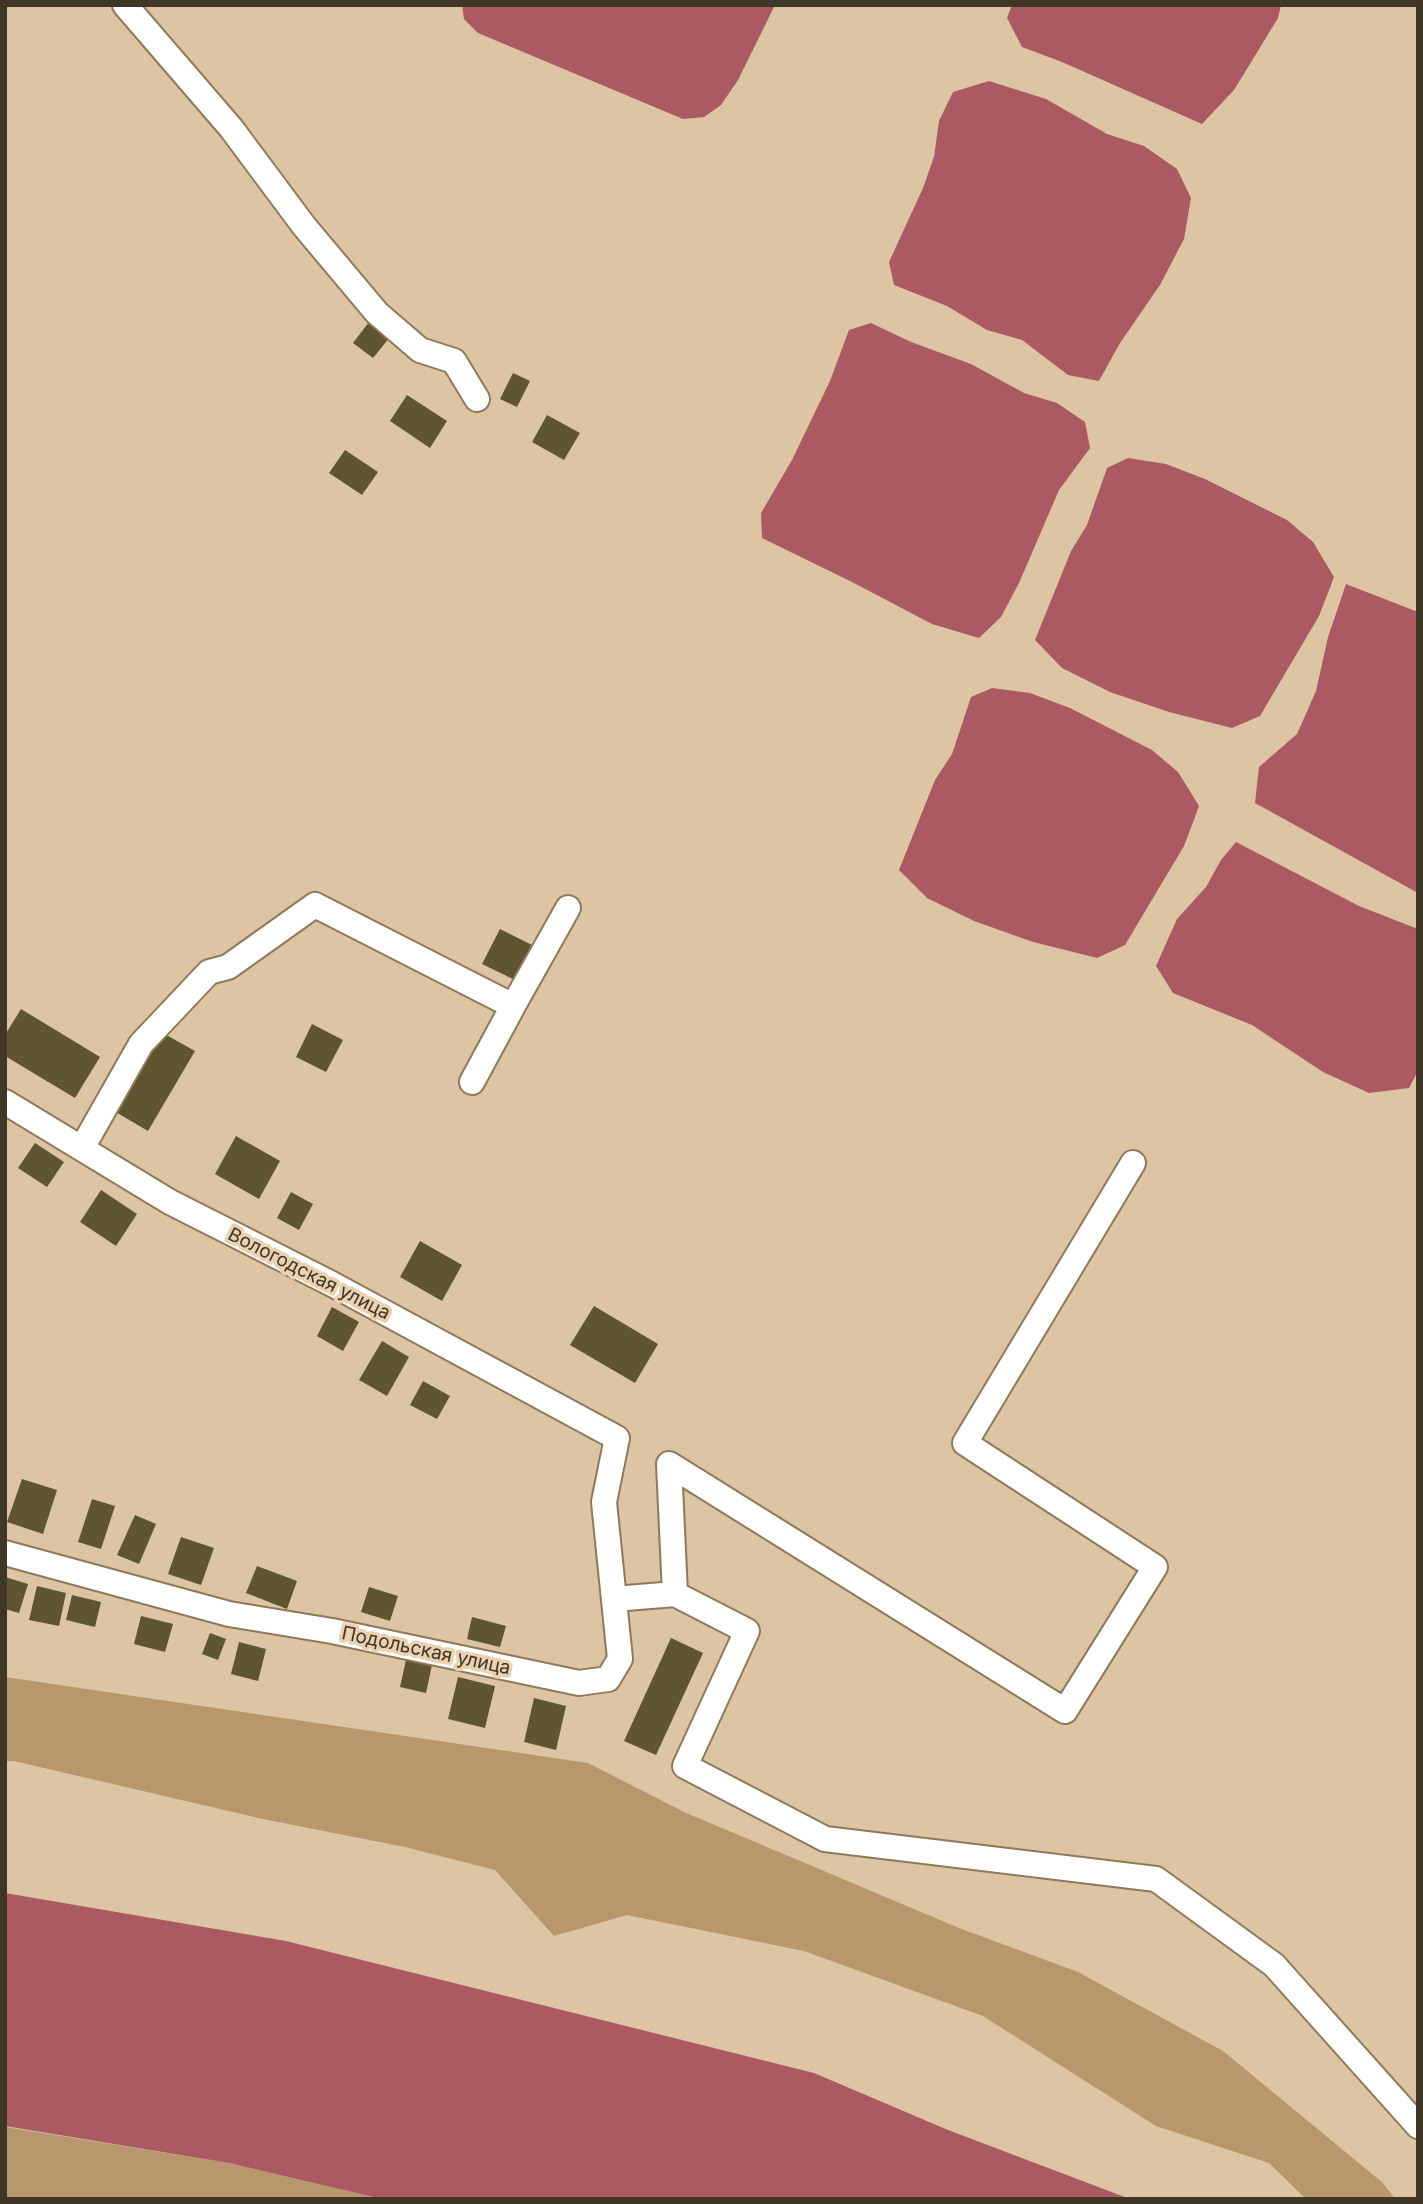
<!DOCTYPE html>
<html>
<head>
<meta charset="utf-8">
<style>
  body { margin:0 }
  #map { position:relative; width:1423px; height:2204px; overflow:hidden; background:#ddc4a2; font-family:Inter,sans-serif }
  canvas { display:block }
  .frame { position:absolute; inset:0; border:7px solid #403628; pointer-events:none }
</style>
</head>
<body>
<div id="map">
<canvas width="1423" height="2204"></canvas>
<div class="frame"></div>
</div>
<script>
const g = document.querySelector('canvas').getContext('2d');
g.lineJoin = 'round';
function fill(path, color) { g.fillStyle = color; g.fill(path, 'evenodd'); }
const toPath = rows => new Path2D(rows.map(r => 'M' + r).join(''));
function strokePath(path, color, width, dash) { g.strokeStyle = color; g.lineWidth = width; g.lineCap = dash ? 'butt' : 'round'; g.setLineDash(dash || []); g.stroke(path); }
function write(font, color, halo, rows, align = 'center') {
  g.font = font + ' Inter,sans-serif'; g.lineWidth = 7; g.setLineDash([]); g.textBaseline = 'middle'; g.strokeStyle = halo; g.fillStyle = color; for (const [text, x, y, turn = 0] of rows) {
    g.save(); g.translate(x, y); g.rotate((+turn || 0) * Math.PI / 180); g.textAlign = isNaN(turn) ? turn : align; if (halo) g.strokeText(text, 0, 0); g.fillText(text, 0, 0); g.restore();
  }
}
const green = toPath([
  [5,1677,588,1763,684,1812,959,1928,1078,1972,1223,2051,1383,2183,1395,2199,1306,2199,1269,2163,1156,2126,983,2016,804,1951,627,1915,554,1936,495,1870,405,1847,263,1819,14,1761,5,1761],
  [5,2127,229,2163,382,2199,5,2199]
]);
const water = toPath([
  [462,5,775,5,738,80,721,105,704,117,683,119,478,33,464,19],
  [1012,5,1281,5,1278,18,1234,90,1202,124,1062,62,1022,47,1007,18],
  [989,81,1046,99,1107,134,1144,146,1177,169,1191,198,1184,239,1160,285,1120,343,1099,381,1068,375,1022,340,987,330,947,306,894,285,889,262,923,188,934,157,939,121,953,92],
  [871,323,911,342,971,364,1024,393,1057,403,1085,422,1090,448,1059,490,1019,583,1001,617,979,638,932,624,852,582,762,538,761,513,792,460,830,381,849,330],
  [1128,458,1166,464,1205,479,1287,520,1313,542,1334,577,1319,616,1260,716,1232,728,1169,712,1110,692,1062,668,1035,640,1071,551,1087,525,1107,468],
  [1346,584,1418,612,1418,893,1255,803,1259,767,1297,734,1316,691,1328,637],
  [992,688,1030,693,1070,708,1152,750,1178,772,1199,806,1184,846,1125,945,1097,958,1033,942,974,921,927,898,899,870,935,780,952,754,971,697],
  [1236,842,1359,906,1418,929,1418,1071,1409,1088,1369,1093,1323,1072,1252,1025,1173,993,1156,966,1177,919,1206,887,1221,860],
  [5,1893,286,1941,814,2073,948,2130,1130,2199,382,2199,229,2163,5,2126]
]);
const building = toPath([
  [369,322,390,337,373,358,353,343],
  [513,373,530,381,517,407,500,399],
  [407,395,447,421,430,448,390,421],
  [547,415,580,433,564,460,532,442],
  [345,450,378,472,362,495,329,473],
  [500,929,532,945,515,980,482,964],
  [21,1009,100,1057,75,1098,5,1056,5,1035],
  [312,1024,343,1040,326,1072,296,1057],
  [161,1032,195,1051,148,1131,114,1111],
  [236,1136,280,1161,259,1199,215,1174],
  [35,1143,64,1162,47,1187,18,1168],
  [101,1190,137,1214,116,1246,80,1222],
  [291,1192,313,1204,299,1230,277,1218],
  [420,1241,462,1265,442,1301,400,1277],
  [594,1306,658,1344,635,1383,570,1345],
  [332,1307,359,1322,343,1351,317,1336],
  [382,1341,409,1357,387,1396,359,1380],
  [423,1381,450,1396,437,1419,410,1405],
  [22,1479,57,1490,43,1534,7,1522],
  [92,1499,115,1506,101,1549,78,1542],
  [135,1515,156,1524,139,1564,117,1555],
  [181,1537,214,1548,201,1585,168,1574],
  [257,1566,297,1581,287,1609,246,1593],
  [5,1577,28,1584,19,1613,5,1609],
  [37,1586,66,1593,59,1626,29,1620],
  [369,1587,398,1596,390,1621,361,1612],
  [72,1595,101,1602,95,1627,66,1620],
  [141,1616,173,1624,165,1652,134,1644],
  [472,1617,506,1626,500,1647,467,1639],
  [210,1633,226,1639,218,1660,202,1654],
  [671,1638,703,1653,656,1755,624,1741],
  [239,1642,266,1649,258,1681,231,1674],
  [406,1660,432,1665,426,1693,400,1687],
  [458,1677,495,1686,485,1728,448,1719],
  [534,1698,566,1706,556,1750,524,1742]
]);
const minor = toPath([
  [125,5,231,128,304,226,377,313,420,350,454,361,477,399],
  [472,1082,513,1006],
  [5,1102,170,1202,332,1284,617,1438,604,1502,620,1659,608,1679,579,1683,332,1631,229,1614,5,1553],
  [82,1148,141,1044,209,972,228,967,315,905,513,1006,568,908],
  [675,1594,669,1464,1065,1711,1155,1567,965,1443,1133,1163],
  [614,1599,675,1594,747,1631,685,1766,825,1839,1156,1879,1274,1965,1418,2126]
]);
const streetNames = [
  ["Вологодская улица",309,1274,27],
  ["Подольская улица",426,1651,12]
];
fill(green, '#b7976c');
fill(water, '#ab5962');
fill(building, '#5f5532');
strokePath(minor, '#90795a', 28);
strokePath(minor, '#fff', 24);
write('19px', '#403628', '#ead1af', streetNames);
</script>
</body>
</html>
